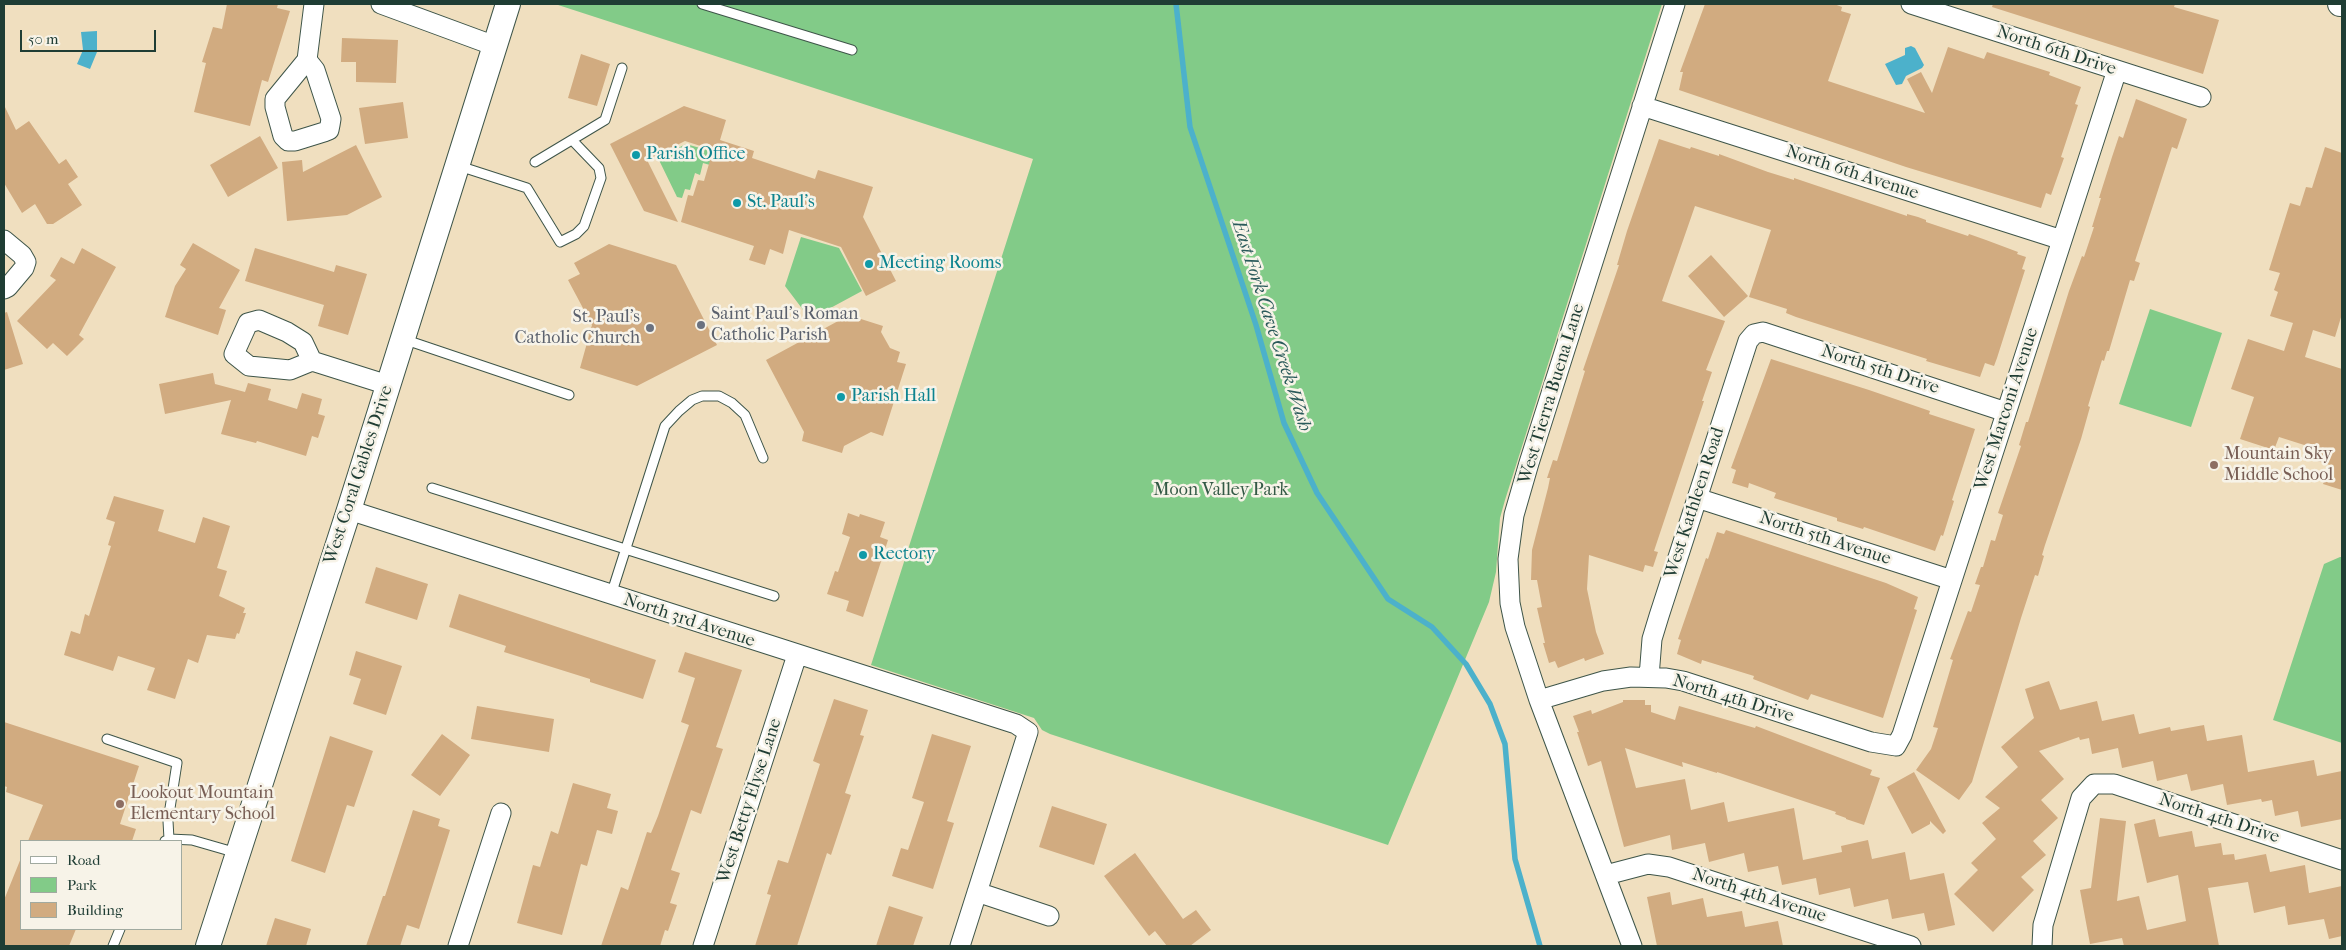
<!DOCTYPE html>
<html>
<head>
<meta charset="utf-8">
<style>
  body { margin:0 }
  #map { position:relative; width:2346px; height:950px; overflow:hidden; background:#f0dfbf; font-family:"IM FELL French Canon",serif }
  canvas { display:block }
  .frame { position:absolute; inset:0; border:5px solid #1f3d34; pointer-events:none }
  .legend { position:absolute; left:20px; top:840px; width:162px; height:90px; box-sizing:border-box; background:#f7f3e8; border:1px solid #a1aaa0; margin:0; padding:6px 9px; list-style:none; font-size:15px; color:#1f3d34 }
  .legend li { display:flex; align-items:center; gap:10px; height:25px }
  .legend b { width:25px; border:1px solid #a1aaa0 }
  .scale { position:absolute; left:20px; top:30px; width:136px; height:22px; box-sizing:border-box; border:2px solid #1f3d34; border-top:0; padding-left:6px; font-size:15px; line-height:18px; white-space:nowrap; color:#1f3d34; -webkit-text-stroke:4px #f7f3e8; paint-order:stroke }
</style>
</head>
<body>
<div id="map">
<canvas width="2346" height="950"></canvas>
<div class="frame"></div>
<ul class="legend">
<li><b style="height:6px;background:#fff"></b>Road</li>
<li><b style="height:14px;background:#82cb88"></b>Park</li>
<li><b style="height:14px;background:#d1ab80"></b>Building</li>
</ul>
<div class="scale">50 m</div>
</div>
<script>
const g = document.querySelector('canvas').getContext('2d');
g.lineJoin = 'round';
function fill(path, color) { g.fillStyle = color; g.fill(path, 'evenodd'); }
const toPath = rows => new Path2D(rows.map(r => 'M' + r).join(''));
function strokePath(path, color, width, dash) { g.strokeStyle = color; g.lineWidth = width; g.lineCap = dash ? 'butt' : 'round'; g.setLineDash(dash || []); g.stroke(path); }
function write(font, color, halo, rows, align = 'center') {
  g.font = font + ' "IM FELL French Canon",serif'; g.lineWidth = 5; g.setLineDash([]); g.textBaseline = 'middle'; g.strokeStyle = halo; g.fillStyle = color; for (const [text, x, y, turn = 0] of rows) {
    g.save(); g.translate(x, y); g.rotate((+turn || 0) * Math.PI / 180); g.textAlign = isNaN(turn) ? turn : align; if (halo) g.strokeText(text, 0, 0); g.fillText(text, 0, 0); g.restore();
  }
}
const green = toPath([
  [555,4,1662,4,1505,500,1500,518,1496,572,1489,602,1388,845,1050,734,1042,730,1034,718,871,665,1033,159],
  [686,144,714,152,710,165,703,163,700,175,695,173,690,190,685,189,682,198,677,197,658,158],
  [801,237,839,248,862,291,810,319,785,286],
  [2150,309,2222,333,2191,427,2119,404],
  [2340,557,2342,557,2342,743,2273,720,2324,564]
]);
const water = toPath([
  [97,31,97,52,90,69,77,64,83,50,81,32],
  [1911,46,1915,48,1924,65,1922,68,1906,76,1902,84,1896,85,1885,64,1905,55,1905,48]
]);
const stream = toPath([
  [1176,4,1190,127,1256,325,1284,423,1317,493,1388,599,1432,627,1466,664,1490,704,1505,744,1515,859,1540,946]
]);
const building = toPath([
  [227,4,278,4,277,8,290,11,268,82,262,80,250,126,194,112,206,63,202,62,213,27,222,29],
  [1705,4,1834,4,1842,7,1841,11,1851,14,1828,81,1925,113,1907,79,1921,72,1932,93,1948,47,1984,59,1987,52,2050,72,2049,75,2081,87,2075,104,2078,105,2061,157,2064,158,2051,195,2046,193,2041,208,1906,167,1679,90,1683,72,1680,72],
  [1993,4,2175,4,2174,7,2219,20,2203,74,1992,7],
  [342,38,398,40,396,83,356,82,356,62,341,62],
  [581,54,610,64,597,106,568,98],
  [2136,99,2187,119,2177,149,2172,147,2135,261,2140,263,2134,281,2130,280,2109,351,2107,351,2104,361,2102,360,2088,406,2090,407,2081,439,2045,545,2042,555,2044,556,2038,576,2035,575,2021,618,1972,782,1959,800,1916,770,1931,749,1938,728,1933,727,1953,660,1950,659,1968,611,1971,612,1980,585,1975,584,1981,567,1983,567,1991,540,1995,541,2003,515,1998,513,2021,446,2019,445,2026,422,2028,422,2069,291,2082,256,2084,257,2094,227,2092,227,2101,198,2099,198,2112,157,2119,136,2123,138],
  [403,102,408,138,365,144,359,108],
  [4,105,16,130,29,121,59,164,66,159,78,177,68,184,82,205,53,224,47,224,35,204,22,213,4,183],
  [684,106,726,120,720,140,754,151,752,158,815,179,818,170,873,187,863,217,896,281,866,296,841,247,789,230,783,254,770,249,765,265,749,260,754,246,681,222,688,195,693,196,698,180,704,181,713,150,685,141,647,160,678,222,644,211,610,144],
  [260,136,278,168,228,197,210,165],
  [1659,139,1690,149,1691,147,1719,156,1719,154,1768,172,1794,180,1794,178,1907,216,1907,214,1918,217,1926,220,1926,222,1968,236,1969,234,1986,240,2018,252,2017,254,2026,257,2022,269,2025,270,1997,358,1994,366,1985,363,1980,377,1926,361,1927,359,1796,317,1786,313,1787,309,1749,297,1771,230,1695,206,1662,301,1725,321,1706,370,1712,372,1702,401,1704,401,1654,551,1658,552,1653,567,1645,565,1643,572,1589,555,1587,589,1596,632,1604,654,1585,661,1584,658,1558,668,1555,661,1549,663,1543,643,1545,643,1537,608,1542,607,1537,580,1531,580,1532,550,1548,488,1550,478,1547,478,1553,460,1557,461,1585,371,1583,370,1619,265,1617,265,1627,231],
  [356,145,382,197,347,215,287,221,282,162,302,160,303,172],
  [2325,147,2342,153,2342,314,2335,337,2313,330,2305,357,2342,369,2342,490,2323,484,2330,465,2317,461,2320,450,2279,437,2274,450,2240,439,2254,397,2231,389,2248,339,2284,351,2293,323,2270,316,2278,292,2274,290,2280,273,2269,270,2290,203,2300,206,2306,187,2312,188],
  [193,243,240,270,219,308,226,310,218,335,165,317,175,286,186,269,180,265],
  [609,244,676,265,717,345,637,386,580,368,592,325,568,280,580,274,574,263],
  [82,248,116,267,79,335,84,339,67,356,53,343,47,349,17,321,56,280,50,276,61,257,74,264],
  [255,248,334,272,336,265,367,274,348,335,318,326,324,305,245,281],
  [1711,255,1748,296,1724,317,1688,276],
  [7,312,23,364,4,370,4,313],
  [842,313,883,326,881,332,890,348,900,352,897,362,906,364,883,436,871,432,844,446,842,453,802,441,804,432,766,360,840,320],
  [1771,359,1869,390,1930,411,1929,414,1975,429,1952,500,1954,501,1943,536,1941,535,1935,551,1864,527,1863,529,1837,521,1837,518,1774,498,1776,493,1749,483,1748,488,1732,483,1736,470,1731,468],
  [213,373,215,384,245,392,248,383,271,389,268,400,297,409,302,393,322,399,318,414,325,416,318,438,312,436,306,456,257,441,256,443,221,434,231,400,165,414,159,384],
  [114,496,164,510,158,531,195,543,203,517,230,526,217,568,227,571,219,596,245,608,243,613,246,613,239,634,237,633,235,639,207,635,198,663,188,659,175,699,147,690,155,668,118,656,113,671,64,655,71,631,80,634,85,614,89,616,111,546,108,545,115,522,106,519],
  [848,513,859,517,860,514,885,522,880,537,888,540,863,617,846,611,849,601,827,594,835,571,838,572,850,537,842,534],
  [1726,530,1886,583,1918,597,1914,609,1917,610,1883,718,1811,694,1808,700,1753,679,1754,676,1702,660,1701,664,1677,654,1681,640,1678,639,1706,558,1708,559,1717,532,1724,534],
  [376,567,428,584,417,620,365,603],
  [459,594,656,660,643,699,590,682,590,679,504,652,506,646,449,627],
  [356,651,402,666,386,715,353,704,361,679,349,675],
  [685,652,742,670,716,747,723,749,701,814,691,810,671,870,680,873,670,903,677,905,668,931,665,930,660,946,601,946,621,887,628,890,647,832,651,833,658,816,689,725,681,722,695,678,678,672],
  [2049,681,2060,710,2097,701,2102,721,2134,714,2139,734,2170,727,2171,731,2204,725,2207,741,2242,735,2248,772,2314,760,2317,776,2342,771,2342,819,2301,827,2298,811,2275,816,2272,800,2262,802,2261,799,2227,805,2223,784,2191,791,2187,774,2157,781,2153,761,2122,768,2118,748,2092,754,2089,738,2080,740,2079,737,2039,751,2064,779,2041,800,2058,818,2033,841,2046,855,2021,877,2034,890,1993,932,1954,894,1978,870,1971,863,1996,839,1982,823,2000,808,1985,797,2018,767,2001,747,2034,718,2025,689],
  [834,699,868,710,860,735,864,736,845,793,851,795,831,855,827,853,797,946,755,946,771,895,767,894,778,860,788,863,820,764,813,761],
  [1623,700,1645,700,1645,705,1651,705,1651,712,1675,720,1679,706,1755,728,1756,726,1872,770,1870,775,1880,778,1864,825,1846,819,1846,818,1835,814,1836,812,1717,772,1717,773,1682,762,1683,767,1625,748,1636,788,1685,779,1691,810,1724,802,1728,822,1794,808,1803,860,1842,852,1841,846,1868,840,1872,859,1905,852,1910,880,1944,873,1955,925,1928,931,1924,913,1892,919,1888,899,1854,907,1850,888,1819,895,1816,878,1782,885,1778,866,1748,872,1744,853,1709,862,1705,843,1672,850,1670,835,1624,847,1601,761,1588,766,1577,732,1579,732,1573,716,1591,710,1592,714,1623,702],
  [477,706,554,719,549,752,471,739],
  [4,722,139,766,120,824,136,829,132,841,28,841,43,805,6,792,7,787,4,786],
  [442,734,470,755,440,796,411,775],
  [932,734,971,746,947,821,954,823,933,889,892,876,901,848,908,850,924,802,912,798],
  [330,736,373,751,354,807,347,805,325,873,291,861],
  [1914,772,1946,831,1943,834,1930,821,1930,824,1912,834,1887,787],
  [573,783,611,794,607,808,618,811,612,834,597,830,587,866,581,864,562,935,517,923,533,865,540,867,551,831,558,834],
  [1052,806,1107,824,1094,865,1039,847],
  [413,810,440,819,438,826,450,830,419,929,407,925,400,946,366,946,383,896,385,896],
  [2100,818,2126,821,2117,901,2139,896,2147,930,2186,921,2178,875,2147,883,2134,824,2155,819,2159,837,2192,831,2195,847,2221,843,2223,855,2234,854,2235,860,2266,854,2270,872,2305,865,2309,893,2342,886,2342,936,2329,939,2324,919,2288,925,2285,906,2254,913,2248,882,2208,888,2219,946,2124,946,2122,938,2090,944,2080,890,2091,888],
  [1135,853,1183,919,1196,910,1211,930,1190,946,1167,946,1155,931,1149,936,1104,876],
  [21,858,21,929,76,929,69,946,4,946,4,900],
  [1670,892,1672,905,1703,898,1707,917,1742,911,1745,927,1778,921,1783,946,1657,946,1647,897],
  [889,906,923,917,913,946,876,946],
  [275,918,311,929,306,946,266,946]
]);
const service = toPath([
  [702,4,852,50],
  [535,162,605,120,622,68],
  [459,166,527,188,560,242,576,234,584,226,601,178,599,168,573,141],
  [403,339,569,395],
  [432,488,774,596],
  [611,595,665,426,679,411,692,400,702,396,719,396,732,403,745,415,763,458],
  [107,739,177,763,168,821,169,839],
  [165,841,169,839,192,840,237,853],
  [113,946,120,929]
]);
const minor = toPath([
  [381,4,495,46],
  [1911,4,2201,97],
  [307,60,315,70,331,119,330,125,329,130,324,132,295,141,288,141,283,136,275,107,275,99,307,60],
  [307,60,314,4],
  [1642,106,2062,240],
  [4,240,22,255,26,262,24,268,8,287,4,289],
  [312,361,303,342,287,332,259,320,248,323,234,354,249,366,290,370,312,361,388,385],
  [1697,498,1952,580],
  [349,510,1016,724,1028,732,960,946],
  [1649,677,1652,639,1659,616,1748,341,1754,334,1763,332,2006,412],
  [1539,700,1603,681,1631,677,1666,678,1683,681,1871,742,1896,746,1902,735,2117,70],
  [1606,875,1648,864,1669,867,1911,946],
  [977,892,1049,916],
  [458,946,501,813],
  [703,946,797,655],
  [1632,946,1539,700,1515,627,1510,603,1508,559,1514,515,1529,463,1675,4],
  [2042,946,2043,925,2081,798,2094,784,2114,784,2342,860]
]);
const tertiary = toPath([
  [2340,4,2342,4],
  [208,946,349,510,508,4]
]);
const markers = [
  [636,155,5,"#0f9aa8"],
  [737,203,5,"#0f9aa8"],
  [869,264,5,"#0f9aa8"],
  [701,325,5,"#6b7280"],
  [650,328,5,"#6b7280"],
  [841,397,5,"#0f9aa8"],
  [2214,465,5,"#8d6e63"],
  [863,555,5,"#0f9aa8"],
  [120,804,5,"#8d6e63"]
];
const streetNames = [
  ["North 6th Drive",2056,51,18],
  ["North 6th Avenue",1852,173,18],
  ["North 5th Drive",1880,370,18],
  ["West Tierra Buena Lane",1552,394,-73],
  ["West Marconi Avenue",2007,409,-72],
  ["West Coral Gables Drive",359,475,-72],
  ["West Kathleen Road",1695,503,-72],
  ["North 5th Avenue",1825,539,18],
  ["North 3rd Avenue",689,621,18],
  ["North 4th Drive",1733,699,17],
  ["West Betty Elyse Lane",750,801,-72],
  ["North 4th Drive",2219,819,18],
  ["North 4th Avenue",1759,896,18]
];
const cultureNames = [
  ["Parish Office",646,155],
  ["St. Paul's",747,203],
  ["Meeting Rooms",879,264],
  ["Parish Hall",851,397],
  ["Rectory",873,555]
];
const worshipNames = [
  ["Saint Paul's Roman",711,315],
  ["Catholic Parish",711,336],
  ["St. Paul's",640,318,"right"],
  ["Catholic Church",640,339,"right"]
];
const educationNames = [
  ["Mountain Sky",2224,455],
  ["Middle School",2224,476],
  ["Lookout Mountain",130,794],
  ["Elementary School",130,815]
];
const parkNames = [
  ["Moon Valley Park",1221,491]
];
const waterNames = [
  ["East Fork Cave Creek Wash",1271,326,72]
];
fill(green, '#82cb88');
fill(water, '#4cb1cb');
strokePath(stream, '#4cb1cb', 5.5);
fill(building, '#d1ab80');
strokePath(service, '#3e5549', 11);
strokePath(minor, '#3e5549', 21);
strokePath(tertiary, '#3e5549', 26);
strokePath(service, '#fff', 9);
strokePath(minor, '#fff', 19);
strokePath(tertiary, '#fff', 24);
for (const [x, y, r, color] of markers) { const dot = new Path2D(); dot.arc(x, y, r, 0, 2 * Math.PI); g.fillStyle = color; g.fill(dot); strokePath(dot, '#f7f3e8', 2); }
write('18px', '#1f3d34', '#f7f3e8', streetNames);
write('18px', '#0d838f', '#f7f3e8', cultureNames, 'left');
write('18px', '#5b616d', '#f7f3e8', worshipNames, 'left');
write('18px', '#785e54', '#f7f3e8', educationNames, 'left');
write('18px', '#335945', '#f7f3e8', parkNames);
write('italic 19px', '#2a5a5a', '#f7f3e8', waterNames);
</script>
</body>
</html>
